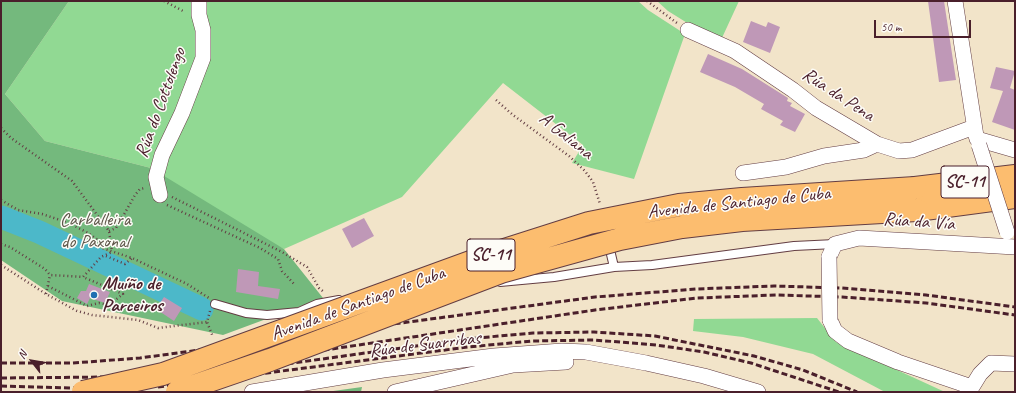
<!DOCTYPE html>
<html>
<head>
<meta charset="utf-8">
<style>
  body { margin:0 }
  #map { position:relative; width:1016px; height:393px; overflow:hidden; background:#f2e4c9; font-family:Caveat,sans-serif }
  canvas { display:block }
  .frame { position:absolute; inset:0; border:2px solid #4a1f2b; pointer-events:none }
  .north { position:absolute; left:12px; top:341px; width:40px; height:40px; -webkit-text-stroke:3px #fdfcf7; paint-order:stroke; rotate:301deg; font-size:11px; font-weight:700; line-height:16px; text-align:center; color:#4a1f2b }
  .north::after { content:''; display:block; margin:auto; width:14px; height:18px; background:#4a1f2b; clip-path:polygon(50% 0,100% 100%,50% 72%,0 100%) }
  .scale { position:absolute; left:874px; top:20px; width:97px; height:18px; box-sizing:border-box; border:2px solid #4a1f2b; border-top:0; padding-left:5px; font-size:12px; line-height:14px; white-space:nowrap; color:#4a1f2b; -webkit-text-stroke:3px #fdfcf7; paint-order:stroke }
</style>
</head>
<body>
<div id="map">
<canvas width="1016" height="393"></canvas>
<div class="frame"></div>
<div class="north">N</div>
<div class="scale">50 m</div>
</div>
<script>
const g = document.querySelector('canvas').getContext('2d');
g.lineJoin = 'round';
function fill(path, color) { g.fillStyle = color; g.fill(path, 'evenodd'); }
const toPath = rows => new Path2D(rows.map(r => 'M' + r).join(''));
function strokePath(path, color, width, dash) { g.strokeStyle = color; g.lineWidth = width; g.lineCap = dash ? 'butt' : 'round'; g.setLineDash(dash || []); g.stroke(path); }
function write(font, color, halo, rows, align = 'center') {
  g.font = font + ' Caveat,sans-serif'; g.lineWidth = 3; g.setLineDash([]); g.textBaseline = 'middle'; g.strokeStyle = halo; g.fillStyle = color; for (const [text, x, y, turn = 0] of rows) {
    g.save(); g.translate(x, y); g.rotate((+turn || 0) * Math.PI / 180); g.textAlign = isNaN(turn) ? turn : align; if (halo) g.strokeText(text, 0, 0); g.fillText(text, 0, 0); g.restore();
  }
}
const green = toPath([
  [69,1,638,1,648,10,685,34,634,179,572,163,583,145,503,83,402,197,284,249,183,201,151,168,45,141,5,94],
  [657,1,739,1,721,40,697,29,668,11],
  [817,318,836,342,945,392,885,392,813,354,743,337,693,331,694,319]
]);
const forest = toPath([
  [1,1,69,1,5,94,45,141,151,168,284,249,323,298,223,335,62,301,1,260],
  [362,387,361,392,326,392]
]);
const river = toPath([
  [1,217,39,232,202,309]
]);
const building = toPath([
  [928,1,944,1,956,80,939,82],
  [751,21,766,27,768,22,780,27,770,53,743,42],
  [708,54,742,69,788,98,787,101,792,103,790,106,805,114,795,132,780,125,783,121,761,109,764,104,735,87,700,72],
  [996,67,1015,71,1010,88,1015,90,1015,130,992,122,1003,91,990,88],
  [364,218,374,236,352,248,342,229],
  [238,269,259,272,258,286,280,289,278,299,236,292],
  [89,284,110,292,105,303,90,298,87,304,77,298,81,291,86,291],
  [164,297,182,308,174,321,156,309]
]);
const path = toPath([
  [164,1,185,12],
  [647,1,677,23],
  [496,100,513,115,569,156,585,171,593,182,600,204],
  [1,128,11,138,72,181,109,231,112,251],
  [172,197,282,252,307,267,319,288,324,292],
  [1,200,18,210,42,214,69,223,88,233,98,240,102,248,132,258,187,284,209,298],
  [167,205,260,248,278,259,282,271,295,285],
  [109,231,116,228,119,221,122,218,135,195,140,189,145,188],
  [1,244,10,247,45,269,50,275,83,277,101,257,112,252],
  [106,256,125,264,132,258],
  [1,265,46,294,77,311,92,315,138,320,158,328,207,322],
  [48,286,87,306,99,303,109,305,123,294,83,277],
  [46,294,50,275],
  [210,311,207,322,213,337]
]);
const lane = toPath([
  [610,250,614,267],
  [500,282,554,277,614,267,652,265,794,246,835,244],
  [215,304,246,313,267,315,299,312,317,304,339,300]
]);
const street = toPath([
  [955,1,976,136],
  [688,30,735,51,793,90,816,108,877,144,899,151,912,150,974,127],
  [977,139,1015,150],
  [743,173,786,167,824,156,864,150,877,144],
  [160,195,156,177,162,155,182,113,203,58,203,30,199,15,199,1],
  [829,257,835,244,859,238,1015,247],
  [830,320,835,331,848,341,898,362,972,387],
  [972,387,980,374,991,363,1015,364],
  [252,392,383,370,494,356,562,351,586,352,646,363,704,376,758,392],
  [395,392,513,365,566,362]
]);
const highway = toPath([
  [915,188,1015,176],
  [917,210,1015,197]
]);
const rail = toPath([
  [1,363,73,363,140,358,595,297,696,289,774,286,842,288,926,295,1015,307],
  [1,378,105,377,291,355,595,310,697,298,776,295,842,297,926,303,1015,315],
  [1,386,74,388,121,387,466,339,533,333,594,332,655,336,754,356,803,370,857,392],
  [158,387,468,347,532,341,594,340,656,345,704,352,751,363,839,392]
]);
const streetBridge = toPath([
  [979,145,1007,232],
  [829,257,830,320]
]);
const highwayBridge = toPath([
  [83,392,163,374,495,253,589,223,679,205,742,199,915,188],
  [177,392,270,360,501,272,620,239,682,227,742,220,917,210]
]);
const markers = [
  [94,295,4,"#1f6fb2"]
];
const shields = [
  [965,182,48],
  [491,255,48]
];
const shieldNames = [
  ["SC-11",965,182],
  ["SC-11",491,255]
];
const streetNames = [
  ["Rúa da Pena",838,95,33],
  ["Rúa do Cottolengo",161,103,-70],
  ["A Galiana",566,136,39],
  ["Avenida de Santiago de Cuba",739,203,-6],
  ["Rúa da Vía",919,222,4],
  ["Avenida de Santiago de Cuba",358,304,-20],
  ["Rúa de Suarribas",425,345,-7]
];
const parkNames = [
  ["Carballeira",95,220],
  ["do Paxonal",95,242]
];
const poiNames = [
  ["Muíño de",102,284],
  ["Parceiros",102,306]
];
fill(green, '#91d993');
fill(forest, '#74b97d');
strokePath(river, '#4cb8c9', 23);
fill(building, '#bf98b7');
strokePath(lane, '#633d43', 10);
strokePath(street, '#633d43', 16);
strokePath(highway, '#633d43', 24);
strokePath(path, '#633d43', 2.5, [1, 3]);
strokePath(lane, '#fff', 8);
strokePath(street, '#fff', 15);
strokePath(highway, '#fcbd6f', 22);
strokePath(rail, '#4a1f2b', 3, [6, 3]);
strokePath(streetBridge, '#633d43', 16, []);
strokePath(highwayBridge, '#633d43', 24, []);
strokePath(streetBridge, '#fff', 15);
strokePath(highwayBridge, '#fcbd6f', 22);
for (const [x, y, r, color] of markers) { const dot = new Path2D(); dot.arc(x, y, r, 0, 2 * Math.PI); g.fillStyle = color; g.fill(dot); strokePath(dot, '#fdfcf7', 1.5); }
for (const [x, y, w] of shields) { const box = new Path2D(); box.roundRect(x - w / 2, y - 16, w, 32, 3); g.fillStyle = '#fdfcf7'; g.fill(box); strokePath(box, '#4a1f2b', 1); }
write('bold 18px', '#4a1f2b', null, shieldNames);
write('19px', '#4a1f2b', '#fdfcf7', streetNames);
write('19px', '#5f574a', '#fdfcf7', parkNames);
write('bold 19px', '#4a1f2b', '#fdfcf7', poiNames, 'left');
</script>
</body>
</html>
